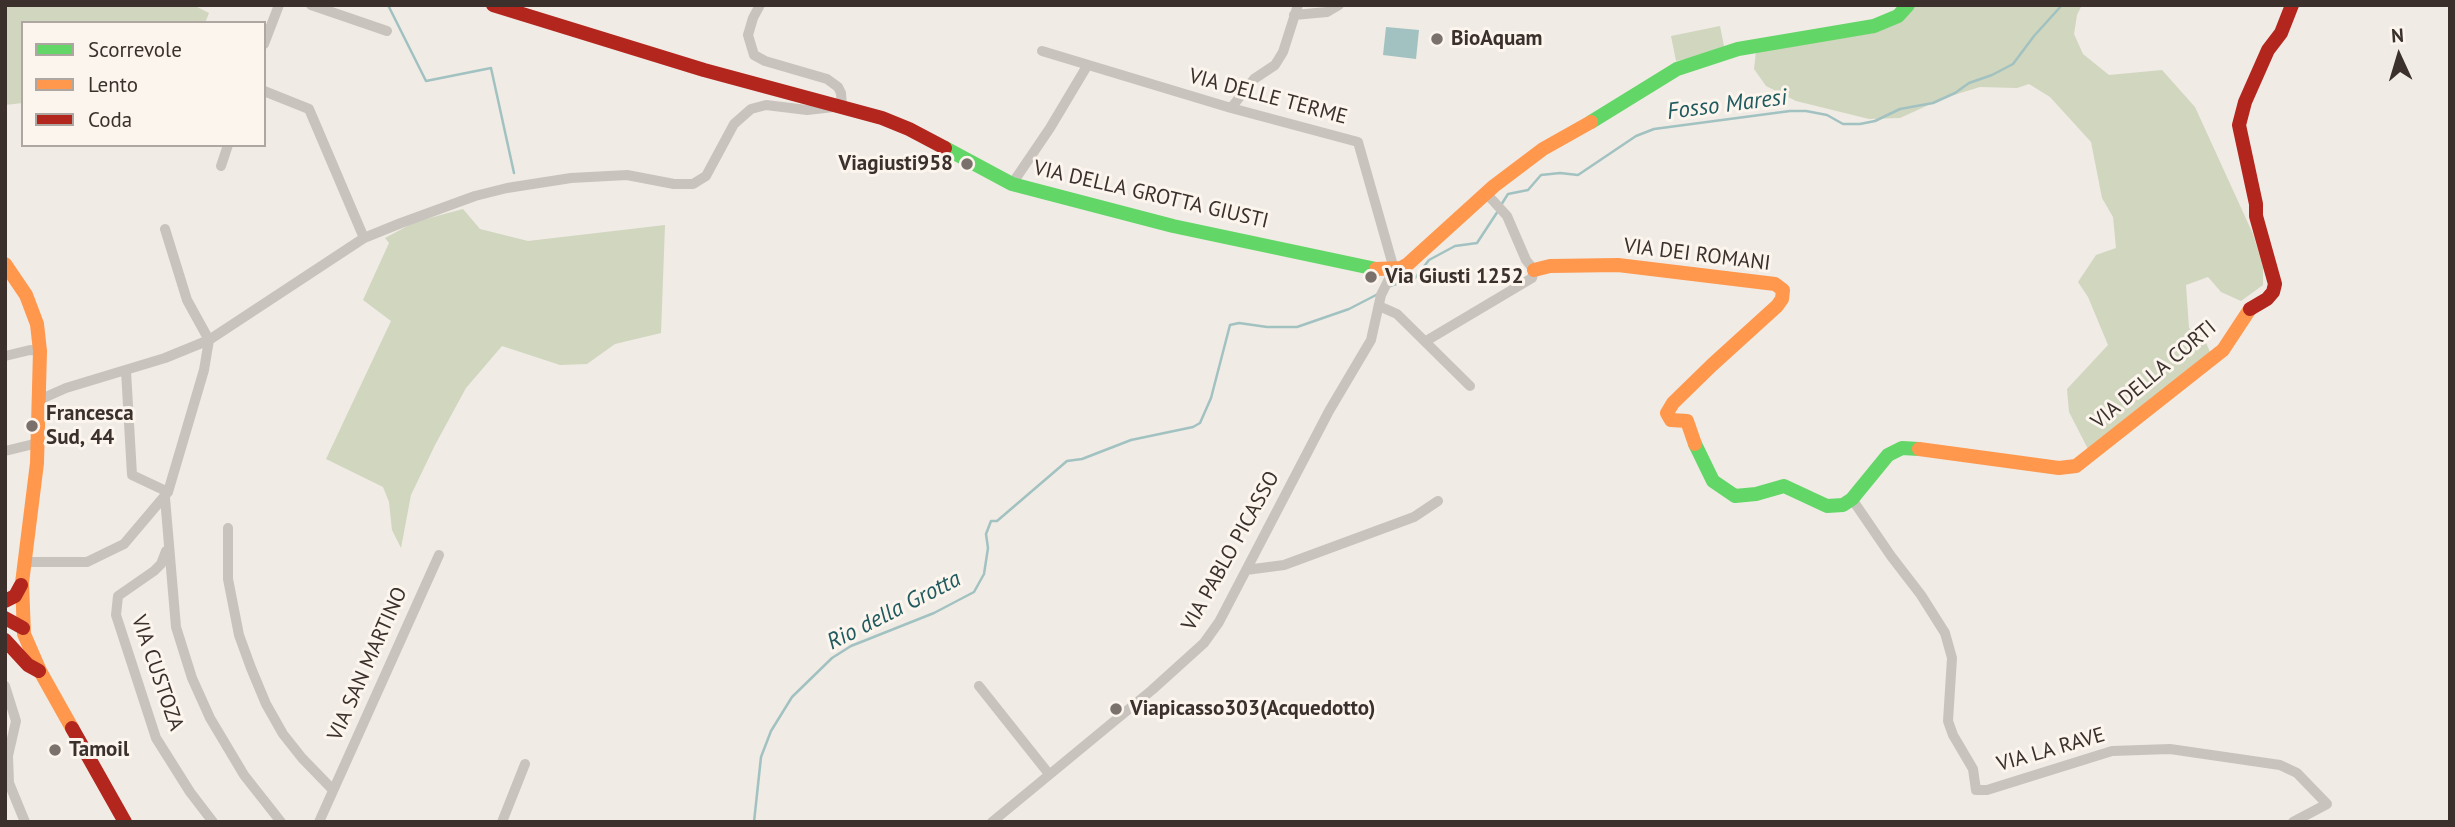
<!DOCTYPE html>
<html>
<head>
<meta charset="utf-8">
<style>
  body { margin:0 }
  #map { position:relative; width:2455px; height:827px; overflow:hidden; background:#f0ebe5; font-family:"PT Sans",sans-serif }
  canvas { display:block }
  .frame { position:absolute; inset:0; border:7px solid #3b302b; pointer-events:none }
  .legend { position:absolute; left:21px; top:21px; width:245px; height:126px; box-sizing:border-box; background:#fbf5ee; border:2px solid #aea6a0; margin:0; padding:9px 12px; list-style:none; font-size:21px; color:#3b302b }
  .legend li { display:flex; align-items:center; gap:14px; height:35px }
  .legend b { width:35px; border:2px solid #aea6a0 }
  .north { position:absolute; left:2364px; top:21px; width:70px; height:70px; -webkit-text-stroke:5px #fbf5ee; paint-order:stroke; rotate:356deg; font-size:19px; font-weight:700; line-height:28px; text-align:center; color:#3b302b }
  .north::after { content:''; display:block; margin:auto; width:24px; height:32px; background:#3b302b; clip-path:polygon(50% 0,100% 100%,50% 72%,0 100%) }
</style>
</head>
<body>
<div id="map">
<canvas width="2455" height="827"></canvas>
<div class="frame"></div>
<ul class="legend">
<li><b style="height:9px;background:#63d668"></b>Scorrevole</li>
<li><b style="height:9px;background:#ff974d"></b>Lento</li>
<li><b style="height:9px;background:#b3261e"></b>Coda</li>
</ul>
<div class="north">N</div>
</div>
<script>
const g = document.querySelector('canvas').getContext('2d');
g.lineJoin = 'round';
function fill(path, color) { g.fillStyle = color; g.fill(path, 'evenodd'); }
const toPath = rows => new Path2D(rows.map(r => 'M' + r).join(''));
function strokePath(path, color, width, dash) { g.strokeStyle = color; g.lineWidth = width; g.lineCap = dash ? 'butt' : 'round'; g.setLineDash(dash || []); g.stroke(path); }
function write(font, color, halo, rows, align = 'center') {
  g.font = font + ' "PT Sans",sans-serif'; g.lineWidth = 6; g.setLineDash([]); g.textBaseline = 'middle'; g.strokeStyle = halo; g.fillStyle = color; for (const [text, x, y, turn = 0] of rows) {
    g.save(); g.translate(x, y); g.rotate((+turn || 0) * Math.PI / 180); g.textAlign = isNaN(turn) ? turn : align; if (halo) g.strokeText(text, 0, 0); g.fillText(text, 0, 0); g.restore();
  }
}
const green = toPath([
  [5,5,193,5,209,13,205,23,23,23,23,103,5,105],
  [1913,5,2082,5,2077,15,2074,34,2083,54,2109,75,2162,70,2195,107,2253,234,2263,267,2263,285,2241,301,2221,292,2208,277,2186,285,2189,328,2204,338,2210,352,2088,449,2069,412,2067,389,2108,345,2088,297,2078,282,2096,255,2116,248,2113,217,2102,198,2091,142,2050,97,2029,84,2017,88,1980,87,1944,98,1900,118,1869,119,1796,101,1766,86,1754,69,1756,51,1873,33],
  [1720,26,1725,51,1676,61,1671,36],
  [463,209,480,229,528,241,665,225,661,333,615,344,587,364,560,365,502,346,466,388,435,445,411,495,401,548,392,530,389,502,383,487,326,459,391,321,363,300,389,243,385,238,415,222]
]);
const water = toPath([
  [1386,27,1419,30,1416,59,1383,55]
]);
const stream = toPath([
  [388,5,426,81,491,68,514,173],
  [1501,205,1508,194,1528,190,1541,175,1560,173,1578,175,1636,136,1654,129,1790,111,1806,111,1827,115,1843,124,1860,124,1875,121,1900,109,1933,103,1955,93,1969,83,1992,75,2013,64,2034,36,2062,5],
  [1390,286,1415,278,1429,260,1455,246,1477,243,1498,211],
  [754,822,761,757,771,731,792,697,832,658,851,646,934,613,974,592,984,574,988,548,986,534,991,521,997,521,1067,461,1082,459,1131,440,1193,427,1200,423,1211,398,1230,325,1239,323,1267,327,1297,327,1349,309,1378,294]
]);
const street = toPath([
  [311,5,387,31],
  [1294,15,1327,12,1339,5],
  [264,44,279,5],
  [264,91,309,109,364,238],
  [1231,108,1254,79,1275,65,1283,52,1298,5],
  [221,166,228,145],
  [1012,184,1050,128,1087,66],
  [1379,306,1397,314,1470,386],
  [1426,341,1532,278,1534,270,1526,260,1507,216,1486,193],
  [5,356,30,350,40,351],
  [126,371,132,475,168,492],
  [39,400,66,388,165,358,209,340,364,238,401,223,475,196,507,188,571,178,627,175,674,184,693,184,706,176,734,124,751,109,766,105,807,110,842,106,841,93,838,87,827,79,765,61,754,55,748,35,753,18,760,5],
  [5,451,38,443],
  [165,498,176,627,192,678,210,718,244,775,281,822],
  [1852,499,1891,556,1921,595,1945,633,1952,658,1948,721,1953,735,1973,769,1976,790,1987,790,2112,751,2170,749,2280,765,2297,773,2327,804,2293,822],
  [228,528,228,579,239,635,251,668,266,704,283,734,302,758,333,790],
  [166,551,161,564,154,571,118,596,116,615,156,738,190,792,213,822],
  [24,562,87,562,124,544,168,492,204,370,209,340,187,300,165,229],
  [1246,570,1284,565,1414,517,1438,501],
  [5,686,16,721,8,756,9,783,25,822],
  [979,686,1049,774],
  [319,822,439,555],
  [502,822,525,764],
  [992,822,1152,690,1204,643,1219,622,1329,411,1371,340,1381,295,1394,269,1358,142,1231,108,1042,51]
]);
const fast = toPath([
  [1591,122,1677,69,1738,49,1874,26,1898,16,1908,5],
  [945,148,1012,184,1173,226,1376,269],
  [1695,444,1713,481,1735,496,1756,494,1784,486,1827,506,1843,505,1852,499,1888,455,1902,448,1919,449]
]);
const slow = toPath([
  [5,264,26,295,37,324,40,351,37,463,22,583,24,634,40,671,72,728],
  [1376,269,1401,268,1408,264,1494,186,1543,149,1591,122],
  [1534,270,1550,266,1618,265,1775,284,1783,290,1782,299,1777,306,1712,365,1673,403,1667,413,1671,420,1687,421,1695,444],
  [1919,449,2059,468,2076,466,2223,350,2250,309]
]);
const jam = toPath([
  [493,5,704,70,882,118,909,129,945,148],
  [2250,309,2267,299,2273,292,2275,284,2256,216,2256,204,2239,125,2245,102,2268,50,2281,33,2292,5],
  [5,601,15,596,21,585],
  [5,618,23,628],
  [5,640,28,665,39,671],
  [72,728,125,822]
]);
const markers = [
  [1437,39,7,"#7a716c"],
  [967,164,7,"#7a716c"],
  [1371,277,7,"#7a716c"],
  [32,426,7,"#7a716c"],
  [1116,709,7,"#7a716c"],
  [55,750,7,"#7a716c"]
];
const poiNames = [
  ["BioAquam",1451,39],
  ["Viagiusti958",953,164,"right"],
  ["Via Giusti 1252",1385,277],
  ["Francesca",46,414],
  ["Sud, 44",46,438],
  ["Viapicasso303(Acquedotto)",1130,709],
  ["Tamoil",69,750]
];
const streetNames = [
  ["VIA DELLE TERME",1268,97,15],
  ["VIA DELLA GROTTA GIUSTI",1151,195,13],
  ["VIA DEI ROMANI",1697,255,7],
  ["VIA DELLA CORTI",2154,375,-40],
  ["VIA PABLO PICASSO",1231,551,-61],
  ["VIA SAN MARTINO",368,664,-66],
  ["VIA CUSTOZA",157,673,71],
  ["VIA LA RAVE",2051,750,-16]
];
const waterNames = [
  ["Fosso Maresi",1727,105,-7],
  ["Rio della Grotta",894,611,-27]
];
fill(green, '#d1d6bf');
fill(water, '#a1c2c1');
strokePath(stream, '#a1c2c1', 2.5);
strokePath(street, '#c9c3be', 10);
strokePath(fast, '#63d668', 14);
strokePath(slow, '#ff974d', 14);
strokePath(jam, '#b3261e', 14);
for (const [x, y, r, color] of markers) { const dot = new Path2D(); dot.arc(x, y, r, 0, 2 * Math.PI); g.fillStyle = color; g.fill(dot); strokePath(dot, '#fbf5ee', 2.5); }
write('bold 21px', '#3b302b', '#fbf5ee', poiNames, 'left');
write('21px', '#3b302b', '#fbf5ee', streetNames);
write('italic 23px', '#1f5a5e', '#fbf5ee', waterNames);
</script>
</body>
</html>
